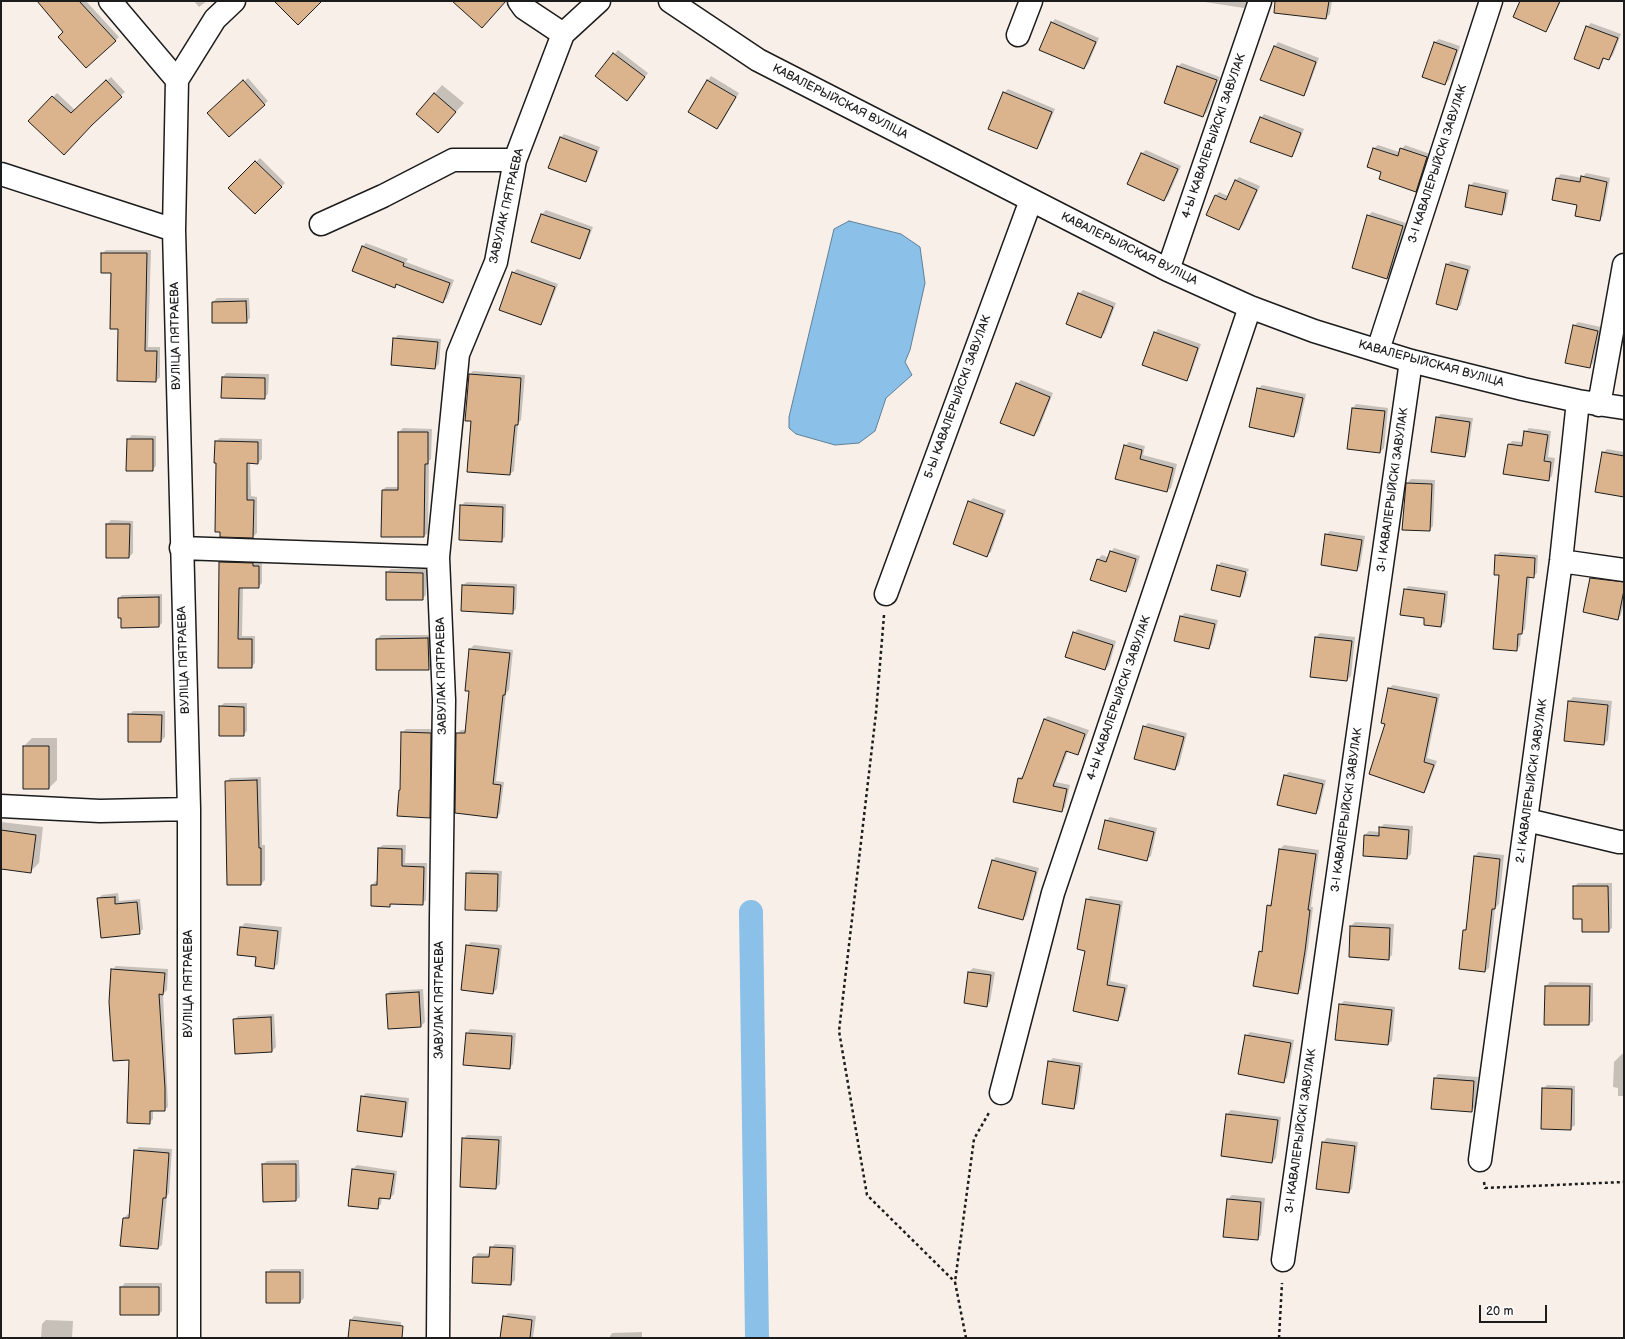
<!DOCTYPE html>
<html>
<head>
<meta charset="utf-8">
<style>
  body { margin:0 }
  #map { position:relative; width:1625px; height:1339px; overflow:hidden; background:#f8f0e8; font-family:"Balsamiq Sans",sans-serif }
  canvas { display:block }
  .frame { position:absolute; inset:0; border:2px solid #1c1c1c; pointer-events:none }
  .scale { position:absolute; left:1479px; top:1305px; width:68px; height:18px; box-sizing:border-box; border:2px solid #1c1c1c; border-top:0; padding-left:5px; font-size:12px; line-height:14px; white-space:nowrap; color:#1c1c1c; -webkit-text-stroke:3px #fff; paint-order:stroke }
</style>
</head>
<body>
<div id="map">
<canvas width="1625" height="1339"></canvas>
<div class="frame"></div>
<div class="scale">20 m</div>
</div>
<script>
const g = document.querySelector('canvas').getContext('2d');
g.lineJoin = 'round';
function fill(path, color) { g.fillStyle = color; g.fill(path, 'evenodd'); }
const toPath = rows => new Path2D(rows.map(r => 'M' + r).join(''));
function strokePath(path, color, width, dash) { g.strokeStyle = color; g.lineWidth = width; g.lineCap = dash ? 'butt' : 'round'; g.setLineDash(dash || []); g.stroke(path); }
function write(font, color, halo, rows, align = 'center') {
  g.font = font + ' "Balsamiq Sans",sans-serif'; g.lineWidth = 3; g.setLineDash([]); g.textBaseline = 'middle'; g.strokeStyle = halo; g.fillStyle = color; for (const [text, x, y, turn = 0] of rows) {
    g.save(); g.translate(x, y); g.rotate((+turn || 0) * Math.PI / 180); g.textAlign = isNaN(turn) ? turn : align; if (halo) g.strokeText(text, 0, 0); g.fillText(text, 0, 0); g.restore();
  }
}
const water = toPath([
  [849,221,901,234,920,247,925,283,910,350,905,362,912,375,886,398,875,431,859,443,835,445,796,434,789,428,789,417,834,229,849,221]
]);
const shadow = toPath([
  [37,1,86,1,119,37,115,41,64,32],
  [194,1,207,1,199,7],
  [1198,1,1249,1,1244,8],
  [1303,1,1332,1,1330,14,1326,18],
  [1521,1,1561,1,1549,27,1545,31],
  [1055,19,1099,38,1088,64,1084,68,1052,23],
  [1591,23,1621,34,1613,55,1609,59,1604,58,1602,64,1598,67,1587,27],
  [1439,39,1460,46,1449,80,1445,84,1424,76,1435,42],
  [1278,42,1319,58,1307,91,1303,95,1275,46],
  [618,50,648,73,631,96,597,76],
  [1182,63,1220,77,1207,112,1203,116,1178,66],
  [711,76,739,93,721,124,717,128,690,111,708,80],
  [111,77,125,92,93,122,30,121,57,93,75,110],
  [248,78,268,101,229,136,213,109],
  [442,85,464,103,438,132,417,114],
  [1008,89,1055,109,1040,144,1037,148,1004,93],
  [1264,114,1304,129,1295,152,1291,156,1261,118],
  [564,134,600,147,589,177,586,181,560,138],
  [1378,145,1399,152,1405,145,1430,154,1420,187,1416,191,1383,171,1374,148],
  [1146,150,1181,166,1168,196,1164,200,1142,153],
  [260,158,285,183,255,213,230,188],
  [1586,173,1610,178,1603,216,1599,220,1578,204,1553,199,1557,178,1561,174,1582,178],
  [1239,177,1260,186,1243,225,1239,229,1215,196,1219,192,1228,196,1235,181],
  [1474,182,1509,190,1505,210,1501,214,1470,186],
  [546,210,593,227,583,254,580,258,532,241,542,214],
  [1372,212,1406,223,1390,274,1387,277,1368,216],
  [366,243,408,259,406,262,454,280,447,298,443,302,397,284,395,286,362,247],
  [106,250,151,250,148,347,160,347,160,377,156,381,119,328,112,272,102,254],
  [1451,261,1471,266,1461,305,1457,309,1447,264],
  [517,269,558,284,544,320,541,324,513,273],
  [1083,290,1116,303,1105,333,1101,336,1079,294],
  [217,298,249,298,250,318,246,322,213,302],
  [1578,322,1601,327,1593,363,1589,367,1574,326],
  [1158,329,1201,344,1190,376,1186,379,1155,333],
  [398,335,441,339,439,364,435,368,394,339],
  [473,371,525,375,521,420,518,423,514,471,510,474,472,420,470,374],
  [226,373,269,374,268,394,264,398,222,397,223,377],
  [1021,380,1053,393,1038,431,1034,435,1017,384],
  [1262,385,1306,394,1298,432,1294,436,1258,389],
  [1356,404,1388,408,1384,448,1380,452,1353,408],
  [1441,414,1473,418,1468,452,1464,456,1437,417],
  [403,428,432,429,431,459,429,461,428,533,424,536,383,490,386,487,399,487,399,432],
  [1529,428,1551,431,1548,457,1555,458,1552,476,1548,480,1509,445,1512,441,1524,442,1525,432],
  [132,435,156,436,156,466,152,470,128,439],
  [220,438,262,439,262,459,258,463,250,463,251,496,257,497,257,533,253,537,221,536,216,441],
  [1129,442,1145,446,1143,455,1177,464,1171,488,1167,491,1125,446],
  [1607,449,1624,452,1624,496,1603,453],
  [1411,479,1435,480,1433,526,1429,530,1403,529,1407,483],
  [973,498,1006,510,991,552,987,555,969,502],
  [465,502,506,504,505,537,501,541,461,506],
  [111,520,133,521,133,553,129,557,107,524],
  [1330,531,1365,536,1360,566,1357,570,1326,535],
  [1114,548,1140,556,1130,587,1126,590,1092,580,1098,559,1102,555,1109,558,1111,552],
  [1500,552,1538,555,1537,573,1533,577,1530,577,1525,629,1521,634,1520,646,1516,650,1496,556],
  [224,558,257,560,256,562,262,562,262,583,258,587,243,587,242,636,255,636,255,663,251,667,219,667,220,562],
  [1221,562,1249,569,1248,572,1219,565,1219,567,1248,574,1243,592,1240,596,1218,566],
  [391,569,426,569,426,595,422,599,387,572],
  [1595,574,1624,578,1624,602,1621,615,1618,619,1591,578],
  [467,582,517,584,516,609,512,613,463,585],
  [1408,586,1448,591,1445,622,1441,626,1425,617,1405,590],
  [162,594,162,623,159,626,119,598,122,595],
  [1185,613,1218,620,1212,644,1209,648,1181,616],
  [1078,629,1116,641,1109,665,1105,669,1074,633],
  [1320,633,1355,637,1351,676,1347,680,1311,676,1316,637],
  [381,635,432,635,432,665,428,669,377,669,377,639],
  [474,645,513,650,509,690,506,693,496,781,504,782,500,813,497,817,457,734,461,730,466,730,470,690,470,649],
  [1393,685,1440,694,1427,758,1437,761,1427,788,1424,792,1387,723,1389,688],
  [1573,697,1612,701,1608,740,1604,744,1565,740,1569,701],
  [224,703,247,703,247,731,243,735,220,707],
  [133,711,165,711,165,737,161,741,129,715],
  [1048,716,1089,730,1081,750,1078,754,1068,751,1056,782,1070,785,1065,807,1062,811,1014,801,1019,778,1024,775,1044,719],
  [1148,723,1187,733,1179,765,1175,769,1144,727],
  [406,729,434,729,433,813,429,817,400,790,401,789,402,733],
  [32,738,57,738,57,780,49,788,24,746],
  [1289,772,1326,780,1319,809,1316,813,1285,775],
  [261,777,262,845,265,845,265,880,261,884,228,884,226,782,230,778],
  [1110,817,1157,828,1151,856,1147,859,1106,821],
  [1,822,43,827,39,863,30,872,1,868],
  [1384,824,1413,826,1411,854,1407,858,1365,835,1369,831,1380,832,1380,828],
  [383,845,406,845,405,863,427,863,426,900,422,904,392,903,389,906,372,885,376,881,378,881,379,848],
  [1284,845,1319,850,1311,907,1313,907,1308,947,1301,989,1297,993,1260,952,1263,949,1268,906,1272,902,1280,849],
  [1478,852,1504,855,1499,904,1495,908,1489,968,1485,971,1464,930,1467,928,1475,856],
  [996,857,1039,868,1026,916,1022,919,993,860],
  [471,870,502,871,500,907,496,910,467,873],
  [1578,883,1612,883,1612,928,1608,931,1583,918,1574,887],
  [118,893,119,901,140,899,143,929,139,933,98,899,102,895],
  [1090,896,1123,901,1110,981,1128,985,1121,1016,1118,1020,1086,950,1087,900],
  [1355,922,1394,924,1392,955,1388,959,1351,926],
  [245,923,282,927,278,964,274,967,257,956,238,954,241,927],
  [471,942,502,945,497,989,493,993,467,946],
  [116,966,168,969,167,990,163,994,168,1107,164,1110,153,1110,153,1119,149,1123,130,1059,112,970],
  [973,968,995,972,990,1002,987,1005,969,972],
  [1550,982,1593,983,1593,1021,1589,1024,1546,986],
  [423,989,425,1022,421,1026,389,1028,387,995,390,991],
  [1344,1001,1395,1007,1392,1041,1388,1044,1340,1005],
  [274,1014,276,1047,272,1051,236,1052,234,1020,238,1016],
  [470,1029,516,1033,513,1064,509,1068,467,1033],
  [1250,1032,1294,1040,1287,1078,1283,1081,1246,1036],
  [1622,1054,1624,1054,1624,1096,1618,1096,1618,1088,1613,1087,1614,1062],
  [1053,1058,1083,1063,1077,1104,1073,1107,1049,1062],
  [1438,1074,1478,1077,1475,1107,1471,1111,1432,1108,1435,1078],
  [1547,1085,1575,1086,1575,1125,1571,1128,1543,1089],
  [366,1093,409,1098,405,1132,401,1136,362,1097],
  [1231,1110,1281,1117,1276,1158,1272,1162,1227,1114],
  [467,1135,502,1136,500,1184,496,1188,461,1186,463,1139],
  [1327,1138,1358,1142,1352,1189,1348,1192,1317,1188,1323,1142],
  [139,1147,172,1149,169,1193,167,1196,162,1245,158,1248,124,1218,128,1214,131,1215,135,1151],
  [299,1160,300,1197,296,1200,263,1164,267,1161],
  [357,1165,397,1171,394,1194,390,1198,382,1197,381,1204,377,1208,353,1169],
  [1232,1195,1265,1198,1261,1235,1257,1239,1225,1236,1228,1199],
  [495,1244,516,1245,515,1280,511,1284,474,1257,478,1253,491,1254,491,1248],
  [271,1269,304,1269,304,1298,300,1302,267,1273],
  [125,1283,162,1283,162,1311,159,1314,121,1287],
  [508,1313,536,1316,533,1338,501,1338,504,1317],
  [354,1316,401,1322,400,1338,349,1338,351,1320],
  [46,1320,73,1321,72,1338,41,1338,42,1324],
  [642,1332,642,1338,609,1338,612,1333]
]);
const canal = toPath([
  [751,912,757,1338]
]);
const building = toPath([
  [37,1,79,1,116,41,86,68,58,37,63,32,37,1],
  [274,1,322,1,298,25,274,1],
  [452,1,506,1,482,28,452,1],
  [1275,1,1329,1,1326,19,1274,13,1275,1],
  [1520,1,1560,1,1546,32,1513,17,1520,1],
  [1051,22,1096,42,1084,69,1039,50,1051,22],
  [1586,26,1618,38,1609,60,1603,58,1599,69,1574,59,1586,26],
  [1434,42,1457,50,1445,85,1422,77,1434,42],
  [1274,46,1316,62,1304,96,1260,80,1274,46],
  [613,53,645,77,627,101,595,76,613,53],
  [1177,66,1217,80,1203,117,1164,103,1177,66],
  [106,80,122,97,92,125,64,155,28,121,52,96,71,113,106,80],
  [243,80,265,105,229,137,207,113,243,80],
  [707,80,736,97,717,129,688,112,707,80],
  [1003,92,1052,112,1037,149,988,129,1003,92],
  [434,93,456,112,438,133,416,114,434,93],
  [1260,117,1301,133,1292,157,1250,142,1260,117],
  [560,137,597,151,586,182,548,168,560,137],
  [1373,148,1398,156,1400,148,1427,157,1416,192,1379,179,1381,172,1367,167,1373,148],
  [1141,153,1178,169,1164,201,1127,184,1141,153],
  [255,161,282,187,255,214,228,188,255,161],
  [1581,176,1607,182,1600,221,1575,216,1577,205,1552,200,1556,178,1580,182,1581,176],
  [1235,180,1257,190,1239,230,1206,215,1215,195,1226,200,1235,180],
  [1469,185,1506,193,1502,215,1465,207,1469,185],
  [541,214,590,230,580,259,531,242,541,214],
  [1367,215,1403,226,1387,279,1352,268,1367,215],
  [362,246,404,263,403,266,450,283,443,303,396,284,395,288,352,271,362,246],
  [101,253,147,253,145,351,157,351,156,382,117,381,118,329,110,329,111,273,101,273,101,253],
  [1446,264,1468,270,1457,310,1436,304,1446,264],
  [512,272,555,287,541,325,499,310,512,272],
  [1078,293,1113,307,1101,338,1066,324,1078,293],
  [246,301,247,323,212,323,212,302,246,301],
  [1573,325,1598,331,1590,368,1565,363,1573,325],
  [1154,332,1198,348,1187,381,1142,365,1154,332],
  [393,338,438,342,435,369,391,365,393,338],
  [469,374,521,378,518,425,515,425,510,475,467,472,471,421,465,421,469,374],
  [222,377,265,378,265,399,221,398,222,377],
  [1016,383,1050,397,1034,436,1000,423,1016,383],
  [1257,388,1303,398,1294,437,1249,427,1257,388],
  [1352,408,1385,411,1380,453,1347,449,1352,408],
  [1436,417,1470,422,1465,457,1431,452,1436,417],
  [1524,431,1548,435,1544,461,1551,462,1549,481,1503,474,1508,444,1522,446,1524,431],
  [398,432,428,432,428,464,425,464,424,537,381,537,382,490,398,490,398,432],
  [127,439,153,439,153,471,126,471,127,439],
  [215,441,258,442,258,464,247,463,247,500,254,500,253,538,220,537,220,532,215,532,216,463,214,463,215,441],
  [1124,445,1142,450,1140,459,1173,468,1167,492,1115,479,1124,445],
  [1602,452,1624,456,1624,497,1595,492,1602,452],
  [1406,483,1432,484,1430,531,1402,530,1406,483],
  [968,501,1003,514,987,557,953,544,968,501],
  [460,505,503,507,502,542,459,540,460,505],
  [106,524,130,524,129,558,106,558,106,524],
  [1325,534,1362,540,1357,571,1321,565,1325,534],
  [1110,551,1136,559,1126,592,1090,580,1097,559,1106,562,1110,551],
  [1495,555,1535,558,1534,578,1527,577,1522,634,1518,634,1517,651,1493,649,1499,575,1494,575,1495,555],
  [219,562,253,563,253,566,259,566,259,588,239,588,238,639,252,639,252,668,218,668,219,562],
  [1217,565,1246,572,1240,597,1211,590,1217,565],
  [386,572,423,573,423,600,386,600,386,572],
  [1590,578,1624,582,1624,590,1618,620,1583,612,1590,578],
  [462,585,514,587,513,614,461,611,462,585],
  [1404,589,1445,594,1441,627,1424,625,1424,618,1400,615,1404,589],
  [159,597,159,627,121,628,121,618,118,618,118,598,159,597],
  [1180,616,1215,624,1209,649,1174,641,1180,616],
  [1073,632,1113,645,1105,670,1065,657,1073,632],
  [1315,637,1352,641,1347,681,1310,677,1315,637],
  [428,638,429,670,376,670,376,639,428,638],
  [469,649,510,653,505,695,503,695,493,784,501,785,497,818,455,813,456,733,465,733,469,691,465,691,469,649],
  [1388,688,1437,698,1424,762,1434,765,1424,793,1369,774,1385,724,1381,723,1388,688],
  [1568,701,1608,705,1604,745,1564,741,1568,701],
  [219,706,244,707,244,736,219,736,219,706],
  [128,714,162,715,161,742,128,742,128,714],
  [1044,719,1085,734,1078,755,1066,751,1053,786,1067,789,1062,812,1013,802,1018,778,1022,779,1044,719],
  [1143,726,1184,737,1175,770,1134,759,1143,726],
  [401,732,431,733,430,818,397,816,399,790,400,790,401,732],
  [23,746,49,746,49,789,23,789,23,746],
  [1284,775,1323,784,1316,814,1277,805,1284,775],
  [257,780,259,848,261,848,261,885,227,885,225,781,257,780],
  [1105,820,1154,832,1147,861,1098,849,1105,820],
  [1379,827,1409,830,1407,859,1363,856,1364,835,1379,836,1379,827],
  [1,830,36,835,31,873,1,869,1,830],
  [378,848,402,849,402,866,424,867,423,905,390,904,390,907,371,906,371,885,377,885,378,848],
  [1279,849,1316,854,1308,910,1310,910,1305,951,1298,994,1253,986,1259,951,1262,952,1267,905,1271,906,1279,849],
  [1474,856,1500,859,1495,909,1492,909,1485,972,1459,969,1463,930,1466,930,1474,856],
  [992,860,1036,872,1023,920,978,908,992,860],
  [466,873,498,874,497,911,465,910,466,873],
  [1573,886,1608,886,1609,932,1582,932,1582,919,1573,919,1573,886],
  [115,897,115,904,137,902,140,934,101,938,97,898,115,897],
  [1086,899,1120,905,1107,985,1125,988,1118,1021,1073,1011,1085,951,1077,949,1086,899],
  [1350,926,1390,928,1389,960,1349,957,1350,926],
  [240,927,278,931,274,969,255,966,256,957,237,955,240,927],
  [466,945,499,949,493,994,461,990,466,945],
  [111,969,165,973,163,995,159,994,165,1088,165,1111,150,1111,150,1124,127,1123,129,1060,113,1061,109,1002,111,969],
  [968,972,991,975,987,1007,964,1003,968,972],
  [1545,986,1590,986,1589,1025,1544,1025,1545,986],
  [419,992,421,1027,388,1029,386,994,419,992],
  [1339,1004,1392,1010,1388,1045,1335,1040,1339,1004],
  [271,1017,272,1052,235,1054,233,1019,271,1017],
  [466,1033,512,1036,510,1069,463,1065,466,1033],
  [1245,1035,1291,1043,1284,1083,1238,1074,1245,1035],
  [1048,1061,1080,1066,1074,1109,1042,1104,1048,1061],
  [1434,1078,1474,1081,1472,1112,1431,1109,1434,1078],
  [1542,1088,1572,1089,1571,1130,1541,1129,1542,1088],
  [361,1096,406,1102,402,1137,357,1131,361,1096],
  [1226,1114,1278,1120,1272,1163,1221,1156,1226,1114],
  [462,1138,499,1140,496,1189,460,1187,462,1138],
  [1322,1142,1355,1146,1349,1193,1316,1189,1322,1142],
  [134,1150,169,1153,166,1198,163,1198,158,1249,120,1246,123,1218,129,1218,134,1150],
  [262,1164,296,1164,296,1201,263,1202,262,1164],
  [352,1169,394,1174,390,1199,379,1198,378,1209,348,1206,352,1169],
  [1227,1199,1261,1202,1258,1240,1223,1237,1227,1199],
  [490,1247,513,1248,511,1285,472,1283,473,1257,489,1257,490,1247],
  [266,1272,300,1272,300,1303,266,1303,266,1272],
  [120,1287,159,1287,159,1315,120,1315,120,1287],
  [503,1316,532,1320,530,1338,500,1338,503,1316],
  [350,1320,403,1326,402,1338,348,1338,350,1320]
]);
const path = toPath([
  [884,615,876,713,839,1031,867,1195,955,1282],
  [1484,1182,1485,1188,1624,1182],
  [966,1338,955,1282,974,1139,990,1111],
  [1279,1338,1282,1283]
]);
const minor = toPath([
  [110,1,177,80],
  [519,1,524,8,563,34],
  [670,1,758,60,1168,270,1250,307,1314,331,1411,361,1523,389,1578,401,1624,408],
  [1018,35,1031,1],
  [1,174,174,230],
  [321,224,383,196,453,160,515,160],
  [1168,270,1260,1],
  [1378,350,1491,1],
  [1599,405,1624,265],
  [181,548,438,557],
  [1561,561,1624,570],
  [886,594,1031,200],
  [1,806,100,811,189,809],
  [1527,820,1619,842,1624,842],
  [1001,1093,1053,893,1250,307],
  [1480,1160,1561,561,1578,401],
  [1283,1260,1411,361],
  [189,1338,189,809,174,230,177,80,215,19,234,1],
  [438,1338,441,918,444,700,438,557,458,354,496,262,515,160,563,34,599,1]
]);
const streetNames = [
  ["КАВАЛЕРЫЙСКАЯ ВУЛІЦА",840,102,27],
  ["4-Ы КАВАЛЕРЫЙСКІ ЗАВУЛАК",1214,136,-71],
  ["3-І КАВАЛЕРЫЙСКІ ЗАВУЛАК",1438,164,-72],
  ["ЗАВУЛАК ПЯТРАЕВА",507,206,-77],
  ["КАВАЛЕРЫЙСКАЯ ВУЛІЦА",1129,249,26],
  ["ВУЛІЦА ПЯТРАЕВА",176,336,-91],
  ["КАВАЛЕРЫЙСКАЯ ВУЛІЦА",1431,364,15],
  ["5-Ы КАВАЛЕРЫЙСКІ ЗАВУЛАК",958,397,-70],
  ["3-І КАВАЛЕРЫЙСКІ ЗАВУЛАК",1393,490,-82],
  ["ВУЛІЦА ПЯТРАЕВА",184,660,-92],
  ["ЗАВУЛАК ПЯТРАЕВА",442,676,-91],
  ["4-Ы КАВАЛЕРЫЙСКІ ЗАВУЛАК",1119,698,-71],
  ["2-І КАВАЛЕРЫЙСКІ ЗАВУЛАК",1532,781,-82],
  ["3-І КАВАЛЕРЫЙСКІ ЗАВУЛАК",1347,810,-82],
  ["ВУЛІЦА ПЯТРАЕВА",189,984,-90],
  ["ЗАВУЛАК ПЯТРАЕВА",440,1000,-90],
  ["3-І КАВАЛЕРЫЙСКІ ЗАВУЛАК",1301,1131,-82]
];
fill(water, '#8bc1e8');
strokePath(water, '#5f7f96', 1);
fill(shadow, '#0003');
strokePath(canal, '#8bc1e8', 24);
fill(building, '#dbb38c');
strokePath(building, '#1c1c1c', 1);
strokePath(minor, '#1c1c1c', 25);
strokePath(path, '#1c1c1c', 2.5, [3, 3]);
strokePath(minor, '#fff', 22);
write('12px', '#1c1c1c', '#fff', streetNames);
</script>
</body>
</html>
